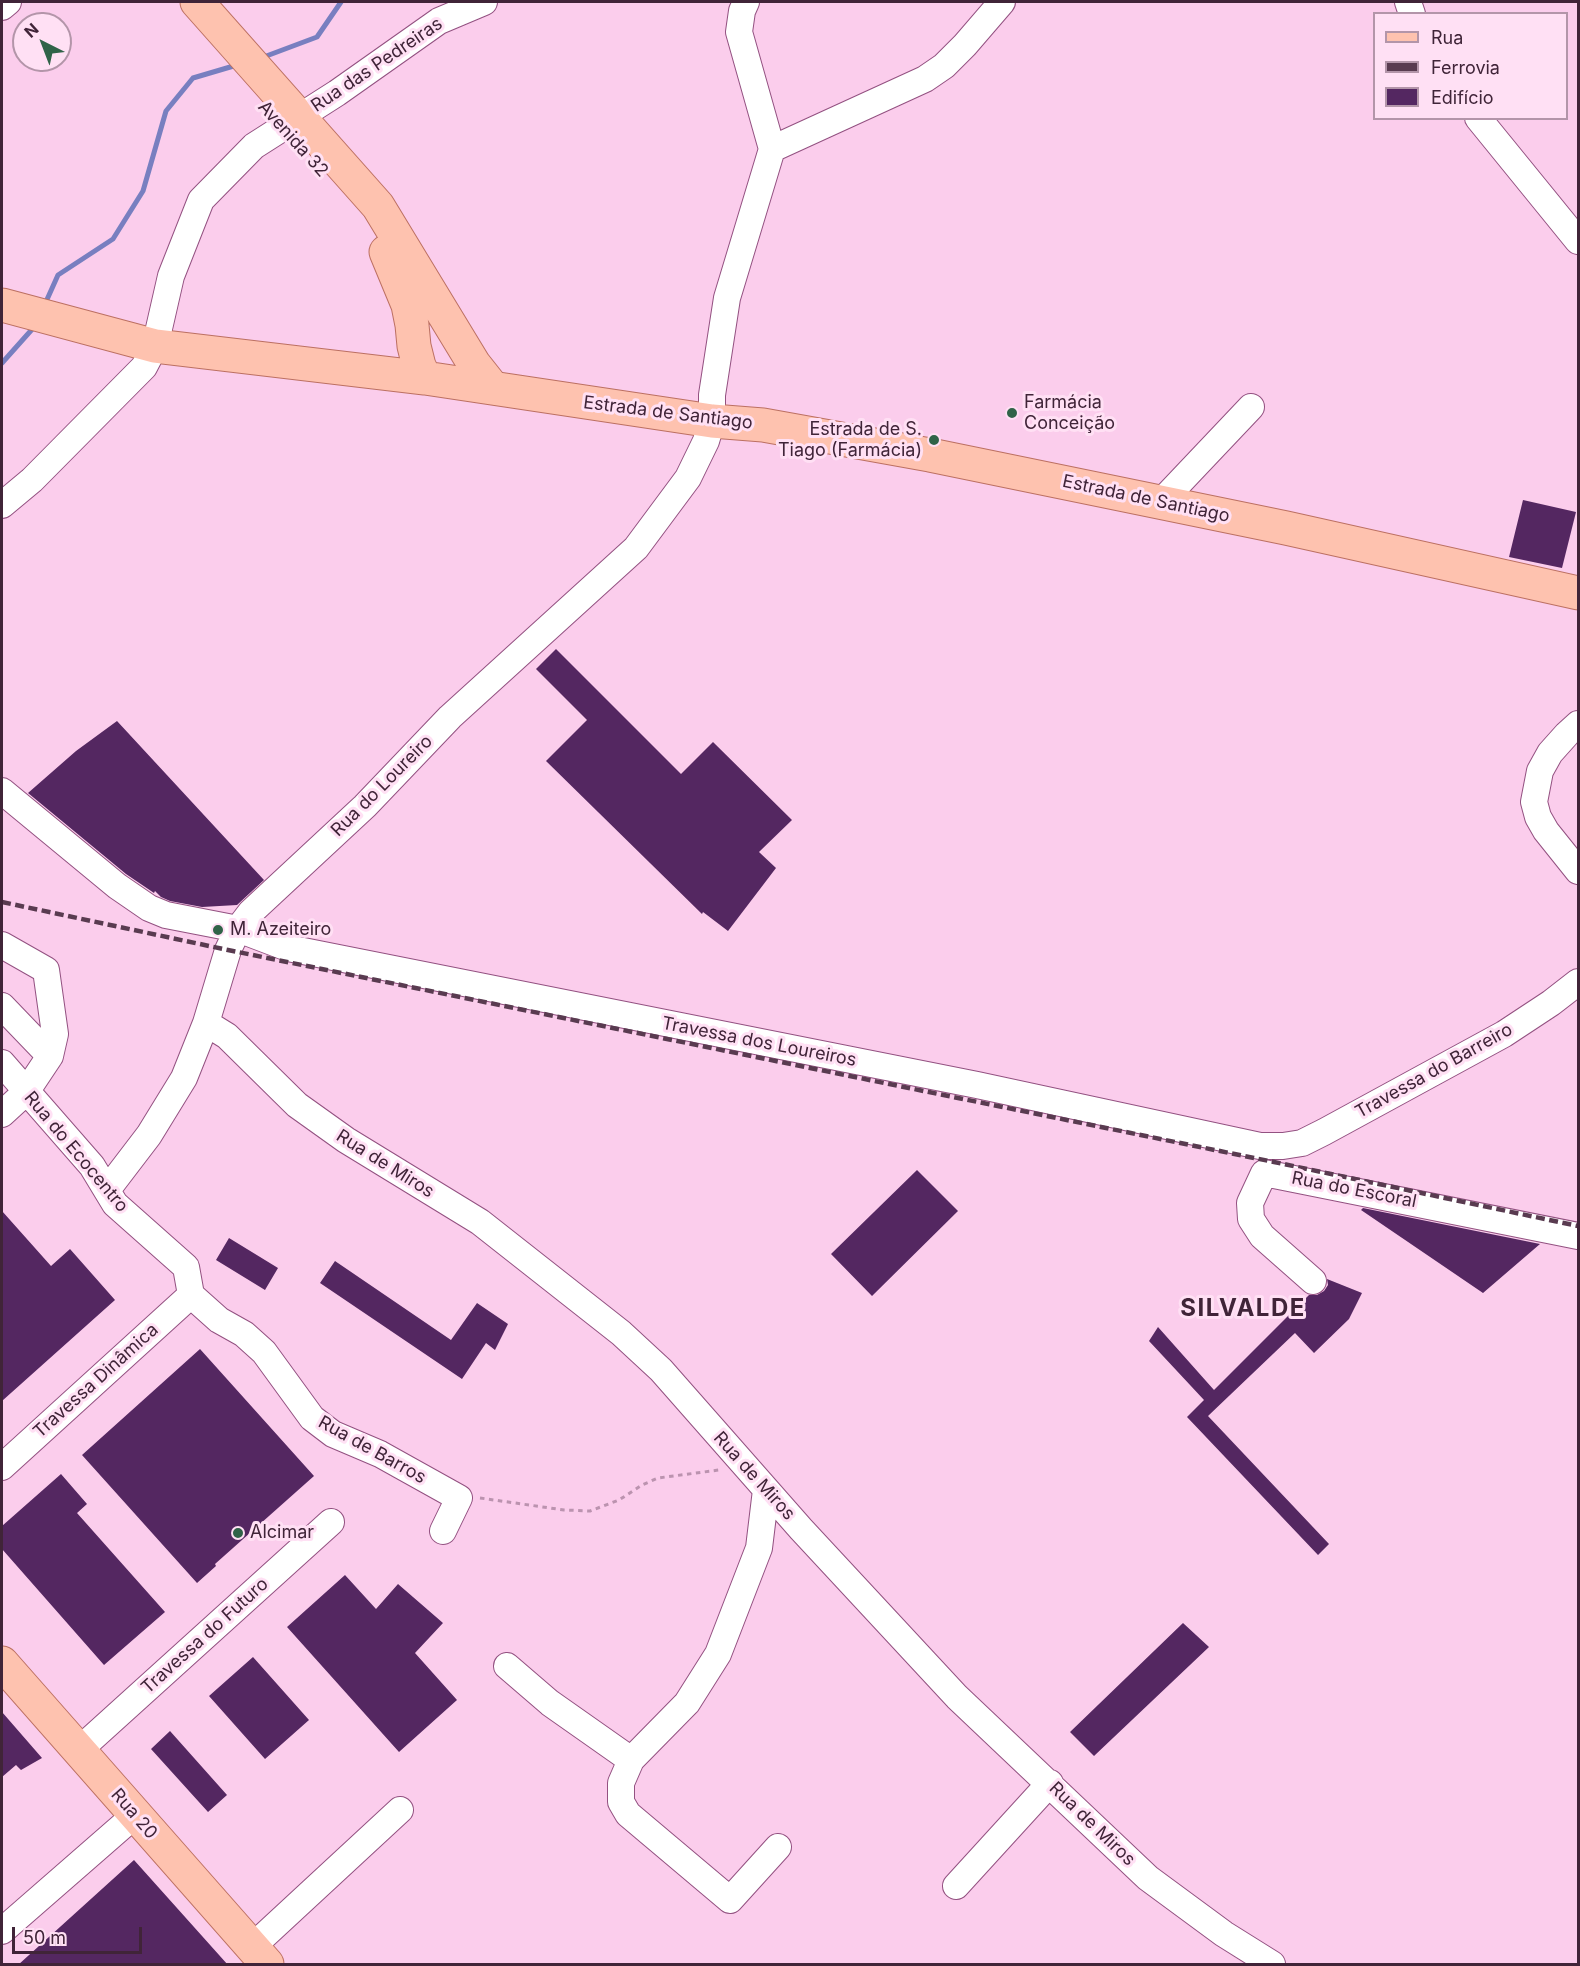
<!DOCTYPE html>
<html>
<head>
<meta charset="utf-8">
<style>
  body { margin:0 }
  #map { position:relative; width:1580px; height:1966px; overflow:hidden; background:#fbcdec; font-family:Inter,sans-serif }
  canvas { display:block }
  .frame { position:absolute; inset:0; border:3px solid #402438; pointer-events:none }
  .legend { position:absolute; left:1373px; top:12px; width:195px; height:108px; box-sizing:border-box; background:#ffe0f4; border:2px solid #b395a9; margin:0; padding:8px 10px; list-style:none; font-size:18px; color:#402438 }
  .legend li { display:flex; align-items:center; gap:12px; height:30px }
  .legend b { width:30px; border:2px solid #b395a9 }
  .north { position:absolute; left:12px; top:12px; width:60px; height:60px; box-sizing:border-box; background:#ffe0f4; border:2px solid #b395a9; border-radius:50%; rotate:318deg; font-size:16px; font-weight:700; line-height:24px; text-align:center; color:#402438 }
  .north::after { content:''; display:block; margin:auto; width:21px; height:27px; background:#306348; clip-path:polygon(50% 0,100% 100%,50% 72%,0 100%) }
  .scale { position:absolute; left:12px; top:1927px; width:130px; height:27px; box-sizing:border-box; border:3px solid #402438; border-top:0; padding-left:8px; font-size:18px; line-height:21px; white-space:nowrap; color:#402438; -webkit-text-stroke:4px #ffe0f4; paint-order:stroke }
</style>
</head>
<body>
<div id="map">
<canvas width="1580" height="1966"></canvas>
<div class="frame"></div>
<ul class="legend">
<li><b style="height:8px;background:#fec2af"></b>Rua</li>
<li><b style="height:8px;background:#593b50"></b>Ferrovia</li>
<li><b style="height:16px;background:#542761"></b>Edifício</li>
</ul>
<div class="north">N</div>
<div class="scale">50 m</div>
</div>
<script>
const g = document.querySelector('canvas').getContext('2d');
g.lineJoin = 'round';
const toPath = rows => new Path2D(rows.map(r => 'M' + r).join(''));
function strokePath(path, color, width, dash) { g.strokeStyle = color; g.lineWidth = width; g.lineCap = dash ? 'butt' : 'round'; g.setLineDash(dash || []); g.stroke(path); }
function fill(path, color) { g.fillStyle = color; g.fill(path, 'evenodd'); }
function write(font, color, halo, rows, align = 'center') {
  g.font = font + ' Inter,sans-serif'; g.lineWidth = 6; g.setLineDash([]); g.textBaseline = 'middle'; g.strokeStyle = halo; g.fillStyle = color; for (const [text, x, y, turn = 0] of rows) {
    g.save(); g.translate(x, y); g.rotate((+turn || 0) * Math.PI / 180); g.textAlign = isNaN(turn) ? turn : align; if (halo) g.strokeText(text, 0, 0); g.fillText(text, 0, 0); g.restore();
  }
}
const stream = toPath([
  [261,58,317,37,341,2],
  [45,304,58,275,113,239,143,191,166,111,193,78,237,65],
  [2,363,35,326]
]);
const building = toPath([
  [1523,500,1576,512,1562,568,1509,557],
  [556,649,681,774,713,742,792,820,759,852,776,868,728,931,703,912,702,914,546,761,587,720,536,669],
  [117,721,264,880,237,905,202,907,170,901,161,897,155,891,154,893,126,874,28,793,76,751],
  [917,1170,958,1211,872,1296,831,1254],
  [1363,1208,1540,1244,1483,1293,1361,1210],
  [2,1211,51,1266,70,1249,115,1300,2,1401],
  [229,1238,278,1268,265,1290,216,1260],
  [335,1261,451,1340,477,1303,508,1324,495,1350,486,1343,462,1379,320,1283],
  [1327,1279,1362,1293,1349,1319,1314,1353,1295,1333,1208,1416,1329,1544,1318,1555,1187,1417,1204,1400,1149,1341,1158,1327,1214,1390,1309,1295,1317,1295,1324,1291,1328,1285],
  [200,1349,314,1476,215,1564,216,1566,197,1583,82,1455],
  [61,1474,87,1504,77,1513,165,1612,104,1665,2,1549,2,1526],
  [345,1575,376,1609,398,1584,443,1623,415,1653,457,1700,399,1752,287,1627],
  [1183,1623,1209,1647,1094,1756,1070,1732],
  [253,1657,309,1720,265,1759,209,1696],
  [2,1712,42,1758,21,1770,16,1765,2,1777],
  [170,1731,227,1795,208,1812,151,1749],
  [134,1860,228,1965,18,1965]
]);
const path = toPath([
  [480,1498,564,1510,590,1511,619,1500,642,1485,658,1478,719,1470]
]);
const minor = toPath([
  [746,2,742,11,739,32,772,149],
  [1408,2,1412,14],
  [2,7,8,2],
  [1478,118,1578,241],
  [1161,502,1251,407],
  [2,505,32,480,144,367,155,346,171,276,201,200,254,146,337,93,439,21,484,2],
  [1578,724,1567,734,1550,753,1540,771,1534,802,1538,817,1546,831,1578,871],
  [2,791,117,886,149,908,166,915,238,929,288,948,977,1085,1260,1146,1283,1146,1302,1143,1324,1132,1504,1034,1551,1003,1578,982],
  [2,945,46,970,55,1034,50,1056,26,1092,2,1114],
  [2,1006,50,1056],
  [206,1023,227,1036,297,1105,346,1140,480,1222,621,1333,661,1370,801,1529,957,1697,1148,1878,1224,1934,1272,1964],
  [2,1063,92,1166,115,1204,186,1267,191,1295],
  [107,1190,149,1135,184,1078,206,1023,228,950,238,929,251,912,365,806,450,717,636,548,688,478,706,441,712,421,712,395,727,298,772,149,925,79,944,66,965,45,1002,2],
  [1313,1281,1262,1236,1251,1219,1250,1203,1264,1173,1578,1236],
  [191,1295,219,1320,244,1334,264,1352,312,1418,333,1434,380,1454,459,1498,443,1531],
  [2,1467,191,1295],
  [766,1490,759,1548,718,1654,687,1703,631,1760,621,1783,621,1802,628,1814,730,1900,778,1847],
  [507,1666,550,1703,631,1760],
  [79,1750,331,1522],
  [956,1886,1050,1783],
  [2,1931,135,1815],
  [252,1947,400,1810]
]);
const major = toPath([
  [197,2,378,206,474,364,493,388],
  [386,252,408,305,412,325,414,346,419,366,425,378],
  [2,305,155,346,425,378,712,421,763,425,930,455,1286,528,1578,593],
  [2,1663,267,1964]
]);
const rail = toPath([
  [2,902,228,950,1274,1162,1578,1226]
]);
const markers = [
  [1012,413,6,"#306348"],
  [934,440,6,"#306348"],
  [218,930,6,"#306348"],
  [238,1533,6,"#306348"]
];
const streetNames = [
  ["Rua das Pedreiras",377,65,-34],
  ["Avenida 32",293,139,48],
  ["Estrada de Santiago",668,413,7],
  ["Estrada de Santiago",1146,499,12],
  ["Rua do Loureiro",382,786,-45],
  ["Travessa dos Loureiros",759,1042,11],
  ["Travessa do Barreiro",1434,1071,-29],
  ["Rua do Ecocentro",76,1152,50],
  ["Rua de Miros",385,1164,32],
  ["Rua do Escoral",1354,1190,11],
  ["Travessa Dinâmica",96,1381,-42],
  ["Rua de Barros",372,1450,29],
  ["Rua de Miros",754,1476,48],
  ["Travessa do Futuro",205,1636,-42],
  ["Rua 20",134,1814,49],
  ["Rua de Miros",1092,1824,44]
];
const poiNames = [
  ["Farmácia",1024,403],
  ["Conceição",1024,424],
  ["Estrada de S.",922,430,"right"],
  ["Tiago (Farmácia)",922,451,"right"],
  ["M. Azeiteiro",230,930],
  ["Alcimar",250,1533]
];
const districtNames = [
  ["SILVALDE",1243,1309]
];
strokePath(stream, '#787fc0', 5);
fill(building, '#542761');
strokePath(minor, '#935181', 28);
strokePath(major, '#bc7062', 35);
strokePath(path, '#bb93af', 3, [4.5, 4.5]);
strokePath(minor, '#fff', 26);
strokePath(major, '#fec2af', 33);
strokePath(rail, '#593b50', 4.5, [9, 4.5]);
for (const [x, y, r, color] of markers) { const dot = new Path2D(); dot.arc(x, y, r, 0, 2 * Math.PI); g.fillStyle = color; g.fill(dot); strokePath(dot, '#ffe0f4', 2); }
write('18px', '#402438', '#ffe0f4', streetNames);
write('18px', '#402438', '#ffe0f4', poiNames, 'left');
g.letterSpacing = '1.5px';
write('bold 24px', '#402438', '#ffe0f4', districtNames);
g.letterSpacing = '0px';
</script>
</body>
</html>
